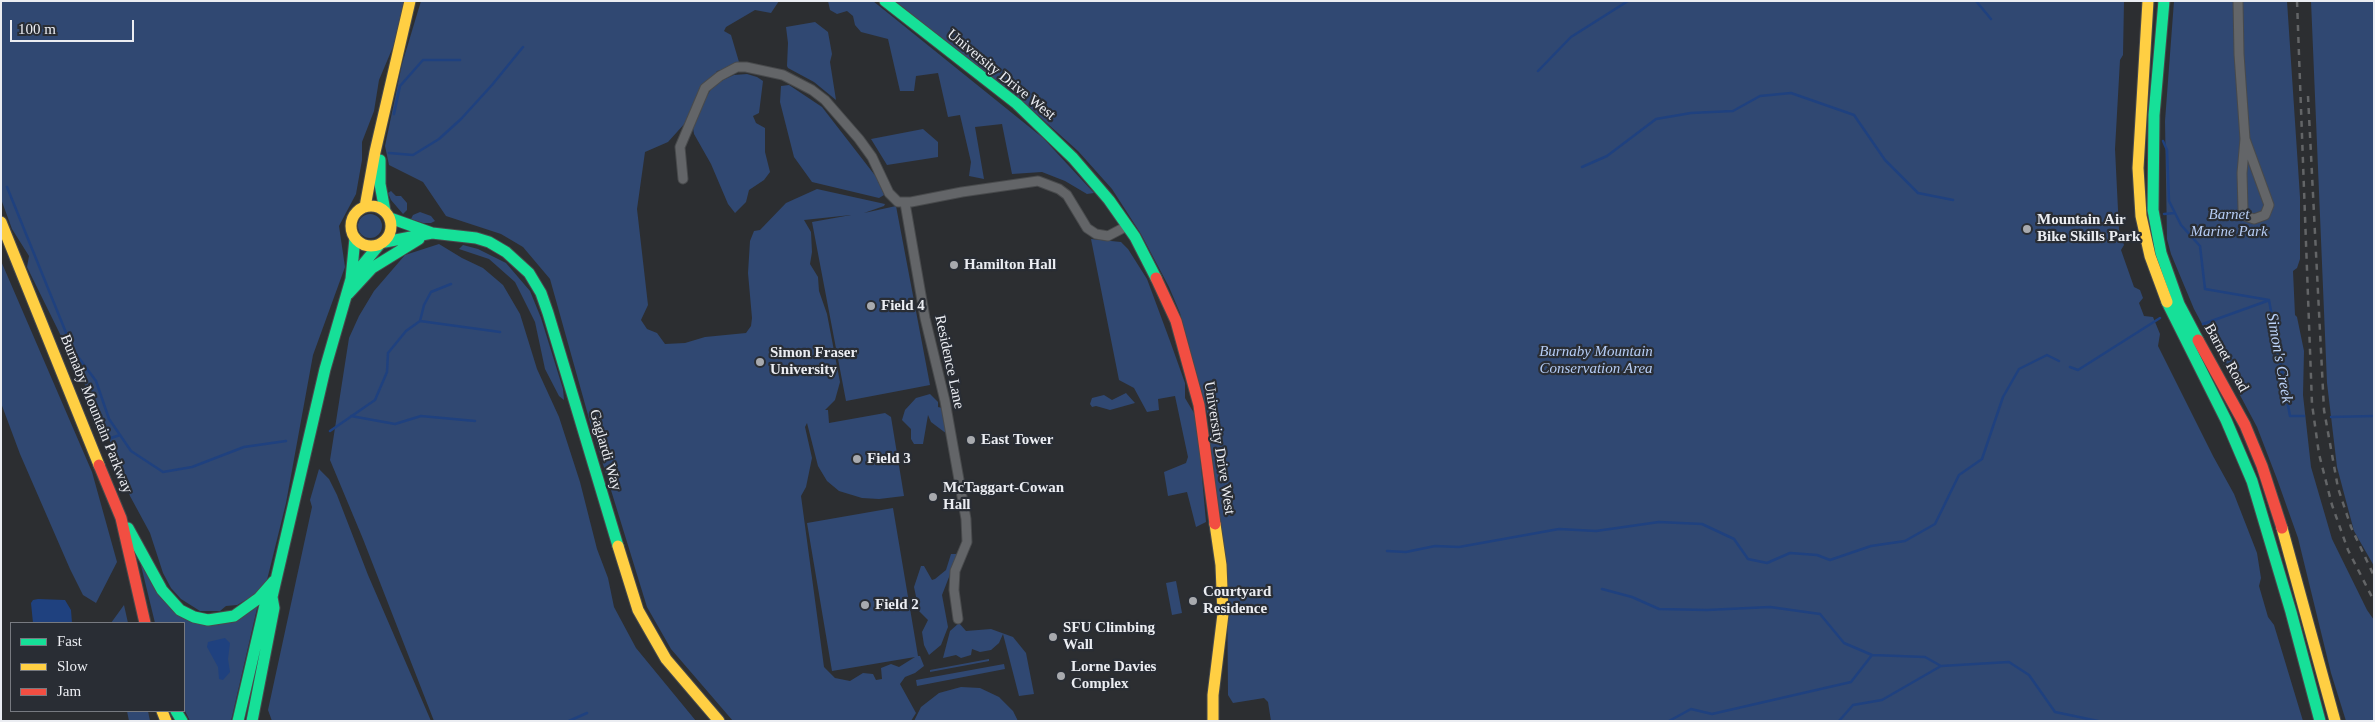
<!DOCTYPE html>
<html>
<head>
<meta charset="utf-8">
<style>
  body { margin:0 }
  #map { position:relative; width:2375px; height:722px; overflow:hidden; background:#2c2e31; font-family:Georgia,serif }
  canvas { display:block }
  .frame { position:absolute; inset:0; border:2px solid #ebedf2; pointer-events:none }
  .legend { position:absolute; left:10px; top:622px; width:175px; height:90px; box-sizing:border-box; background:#292d34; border:1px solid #777a80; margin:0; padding:6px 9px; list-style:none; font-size:15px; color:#ebedf2 }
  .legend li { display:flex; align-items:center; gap:10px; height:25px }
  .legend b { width:25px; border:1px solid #777a80 }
  .scale { position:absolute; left:10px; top:20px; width:124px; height:22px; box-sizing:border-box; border:2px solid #ebedf2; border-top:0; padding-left:6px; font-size:15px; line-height:18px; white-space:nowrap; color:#ebedf2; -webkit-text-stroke:4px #292d34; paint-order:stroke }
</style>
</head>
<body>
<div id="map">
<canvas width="2375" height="722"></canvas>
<div class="frame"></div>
<ul class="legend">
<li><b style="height:6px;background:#16e098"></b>Fast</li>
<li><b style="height:6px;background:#ffcf43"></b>Slow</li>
<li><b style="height:6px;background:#f24e42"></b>Jam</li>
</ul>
<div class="scale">100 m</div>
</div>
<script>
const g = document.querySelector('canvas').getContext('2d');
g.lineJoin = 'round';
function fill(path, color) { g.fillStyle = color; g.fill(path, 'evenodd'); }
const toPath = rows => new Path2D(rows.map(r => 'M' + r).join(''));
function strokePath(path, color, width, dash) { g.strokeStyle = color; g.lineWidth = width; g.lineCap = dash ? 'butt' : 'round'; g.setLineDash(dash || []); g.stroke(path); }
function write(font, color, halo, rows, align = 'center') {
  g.font = font + ' Georgia,serif'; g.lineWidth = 4.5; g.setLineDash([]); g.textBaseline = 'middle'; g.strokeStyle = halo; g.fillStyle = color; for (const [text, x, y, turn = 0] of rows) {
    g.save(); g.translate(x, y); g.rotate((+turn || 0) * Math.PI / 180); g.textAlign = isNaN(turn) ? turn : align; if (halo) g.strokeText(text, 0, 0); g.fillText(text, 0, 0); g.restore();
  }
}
const green = toPath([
  [1,1,407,1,398,35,379,80,374,111,362,142,362,160,356,194,339,226,345,267,313,355,286,503,267,580,258,593,237,605,226,606,220,611,200,611,181,599,171,588,163,573,150,533,130,496,113,448,92,399,27,267,29,256,12,229,1,199],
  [421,1,779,1,771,13,755,10,726,27,724,31,731,35,739,62,732,68,717,71,695,112,668,142,645,152,637,209,648,305,641,320,647,329,657,333,665,344,685,343,705,337,746,333,751,326,752,318,748,273,750,241,754,231,760,230,786,203,817,189,885,204,884,206,864,213,896,206,930,385,846,401,812,222,851,215,804,220,811,232,812,252,810,264,818,277,819,291,827,314,840,382,835,400,825,410,828,410,829,423,885,413,891,417,904,496,879,499,862,498,839,491,827,481,818,466,807,423,805,427,812,458,806,487,801,496,824,667,835,678,850,681,863,673,873,674,876,680,882,679,881,668,891,664,899,667,915,657,832,671,807,523,893,508,918,656,920,656,924,666,915,673,905,677,900,684,916,713,911,721,733,721,671,649,647,607,590,422,550,279,523,247,501,234,446,216,423,182,389,165,385,146,402,64],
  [828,1,873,1,1043,138,1094,193,1087,194,1065,181,1042,172,1012,174,1002,124,975,127,984,179,969,176,971,162,960,115,948,117,938,73,916,76,914,91,900,91,888,39,861,32,855,25,853,16,847,11,837,14,830,10],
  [895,1,2124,1,2123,55,2120,60,2115,149,2119,230,2124,245,2121,250,2134,287,2140,290,2143,298,2139,303,2144,316,2153,317,2160,334,2158,346,2213,456,2234,494,2257,553,2261,578,2259,586,2268,617,2274,625,2303,721,1271,721,1268,702,1264,698,1233,703,1228,695,1227,575,1210,458,1210,423,1180,313,1169,287,1141,234,1112,189,1078,151,1030,108],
  [2174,1,2287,1,2300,197,2300,259,2297,268,2293,271,2295,315,2297,317,2304,351,2303,395,2311,467,2332,539,2367,610,2374,620,2374,721,2346,721,2331,673,2298,538,2277,479,2257,427,2194,309,2171,254,2167,239,2165,121],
  [2311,1,2374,1,2374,566,2354,531,2337,467,2327,383],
  [815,22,828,32,832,54,830,62,836,100,814,82,788,68,787,66,788,43,786,27],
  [747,74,757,77,763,81,759,113,753,116,756,123,765,128,765,152,770,172,764,180,749,190,746,202,735,213,728,204,711,164,694,134,692,121,714,84,734,75],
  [789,85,822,107,877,178,884,195,879,198,812,182,794,157,780,102,781,86],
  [923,129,938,142,938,157,887,165,871,139],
  [391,191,396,196,401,196,407,203,407,210,403,214,391,200,388,193],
  [420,212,431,216,435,221,431,223,423,223,411,219,413,215],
  '358 226a12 12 0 1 1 24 0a12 12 0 1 1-24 0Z',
  [1091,239,1121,242,1128,249,1147,279,1170,341,1185,383,1185,398,1194,413,1198,432,1206,522,1196,527,1187,492,1168,496,1164,472,1186,463,1188,457,1175,396,1158,399,1159,410,1147,412,1134,388,1119,380],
  [439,244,462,258,483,268,503,285,520,314,537,369,559,417,580,482,597,549,608,578,614,607,636,648,696,721,434,721,363,539,330,460,349,338,359,316,374,291,405,255],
  [463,245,478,249,506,263,530,291,541,318,563,389,564,400,559,396,545,369,535,322,515,282,489,259,459,249],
  [1,261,92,472,117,562,96,603,83,595,70,569,20,454,1,403],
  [1126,393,1135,403,1110,410,1096,406,1092,407,1090,404,1092,398,1104,395,1112,400],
  [930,394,938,402,938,407,942,408,950,418,947,434,931,422,928,415,923,444,914,444,911,439,911,429,902,420,905,410,916,398],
  [319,469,329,479,337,495,368,575,431,721,272,721,268,710,312,507,310,500],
  [138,553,157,588,204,621,258,604,231,721,190,721,184,709,184,623,155,623],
  [951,554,958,554,942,595,948,627,941,645,929,655,924,645,922,632,928,620,919,611,914,587,921,566,924,566,932,580,935,579,946,570],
  [1176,581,1182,613,1172,615,1166,583],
  [124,605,128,623,111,623],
  [959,623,966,631,991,629,1013,637,1026,653,1034,694,1019,696,1003,634,999,643,991,650,980,652,972,649,971,655,961,658,956,655,943,658,950,631],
  [989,659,989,661,930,672,930,670],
  [1004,664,1005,669,917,686,916,680],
  [961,687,980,688,999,697,1013,711,1018,721,914,721,921,707,939,693],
  [127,711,148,711,150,721,129,721]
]);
const water = toPath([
  [38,599,65,600,71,610,72,623,33,623,31,603,33,600],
  [225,638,230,643,228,659,230,672,223,680,219,679,218,667,207,647,208,642]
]);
const stream = toPath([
  [1976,1,1991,19],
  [1538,71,1571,37,1628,1],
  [394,114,400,86,423,60,460,60],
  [2163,141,2167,150,2169,201,2181,225,2200,246,2205,289,2269,300],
  [389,153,413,155,439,139,461,119,492,85,523,47],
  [1582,167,1607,156,1656,119,1691,113,1733,111,1760,96,1791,93,1854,115,1885,160,1918,193,1953,200],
  [7,187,73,350,96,381,109,419,131,451,163,472,192,467,244,447,286,441],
  [2164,214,2175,213],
  [2269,300,2290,416,2304,416],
  [420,321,500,332],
  [2203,324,2267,301],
  [2070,367,2078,370,2160,318],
  [351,416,395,424,421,416,475,421],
  [2331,417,2374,416],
  [330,431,375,400,387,372,388,353,406,331,420,321,424,305,431,292,451,284],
  [111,438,120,435],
  [1387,551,1406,552,1435,546,1459,547,1559,529,1596,531,1659,522,1702,524,1734,539,1748,559,1767,563,1790,553,1817,555,1830,560,1871,546,1905,541,1935,524,1959,475,1982,459,2003,397,2019,369,2047,355,2059,361],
  [1602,589,1632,597,1659,609,1707,610,1770,607,1820,614,1844,643,1872,655,1925,657,1941,666,2009,662,2029,675,2055,712,2098,721],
  [569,721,587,713],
  [1669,721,1691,709,1712,714,1851,682,1872,655],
  [1839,721,1853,705,1882,700,1941,666]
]);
const street = toPath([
  [2238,1,2239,54,2245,139,2242,173,2243,209,2245,216,2254,219,2265,215,2269,205,2245,139],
  [683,179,680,147,705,88,720,76,737,67,746,67,783,75,812,90,825,100,859,139,872,157,889,193,898,202,911,202,962,192,1038,181,1059,189,1067,195,1087,228,1096,234,1108,236,1127,226],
  [905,203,925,318,945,401,966,519,967,542,955,571,954,590,958,619]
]);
const fast = toPath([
  [885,1,1017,104,1073,158,1109,200,1135,237,1156,278],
  [2164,1,2154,115,2153,210,2161,253,2179,304,2198,340],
  [380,160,380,184,385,211],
  [390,218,432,233],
  [385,242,432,233,476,238,489,242,506,252,529,273,541,293,548,313,618,546],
  [351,279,379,245],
  [348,294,372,268,419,239],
  [2167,302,2226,420,2252,481,2291,612,2320,721],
  [128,528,162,590,180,610,194,617,208,620,234,616,259,598,274,581],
  [176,711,182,721],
  [238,721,265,605,272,597],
  [252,721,274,608,272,597,325,369,351,279,355,238]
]);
const slow = toPath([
  [2148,1,2138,168,2141,216,2150,256,2167,302],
  '351 226a20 20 0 1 1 40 0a20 20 0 1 1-40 0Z',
  [365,207,375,152,410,1],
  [1,222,99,465],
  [2282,528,2335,721],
  [618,546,638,610,666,659,719,721],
  [162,711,166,721],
  [1213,721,1213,695,1223,614,1221,565,1215,524]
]);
const jam = toPath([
  [1156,278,1176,321,1199,405,1215,524],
  [2198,340,2245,425,2262,466,2282,528],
  [99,465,121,518,145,623]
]);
const rail = toPath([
  [2297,1,2312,404,2319,454,2332,505,2348,550,2374,601],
  [2308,96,2324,410,2338,488,2351,527,2374,576]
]);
const markers = [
  [2027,229,5,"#a8aaae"],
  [954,265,5,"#a8aaae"],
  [871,306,5,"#a8aaae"],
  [760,362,5,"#a8aaae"],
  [971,440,5,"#a8aaae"],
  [857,459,5,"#a8aaae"],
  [933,497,5,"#a8aaae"],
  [1193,601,5,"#a8aaae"],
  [865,605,5,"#a8aaae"],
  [1053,637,5,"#a8aaae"],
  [1061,676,5,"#a8aaae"]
];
const streetNames = [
  ["University Drive West",1001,75,39],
  ["Barnet Road",2226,358,61],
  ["Residence Lane",949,362,78],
  ["Burnaby Mountain Parkway",96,414,68],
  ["University Drive West",1219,448,81],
  ["Gaglardi Way",605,450,74]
];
const parkNames = [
  ["Barnet",2229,215],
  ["Marine Park",2229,232],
  ["Burnaby Mountain",1596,352],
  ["Conservation Area",1596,369]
];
const poiNames = [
  ["Mountain Air",2037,220],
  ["Bike Skills Park",2037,237],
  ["Hamilton Hall",964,265],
  ["Field 4",881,306],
  ["Simon Fraser",770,353],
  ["University",770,370],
  ["East Tower",981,440],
  ["Field 3",867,459],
  ["McTaggart-Cowan",943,488],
  ["Hall",943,505],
  ["Courtyard",1203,592],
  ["Residence",1203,609],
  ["Field 2",875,605],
  ["SFU Climbing",1063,628],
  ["Wall",1063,645],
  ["Lorne Davies",1071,667],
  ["Complex",1071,684]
];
const waterNames = [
  ["Simon's Creek",2279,358,80]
];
fill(green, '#304872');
fill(water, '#1f417f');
strokePath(stream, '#1f417f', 2.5);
strokePath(street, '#484a4c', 11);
strokePath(fast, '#484a4c', 13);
strokePath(slow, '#484a4c', 13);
strokePath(jam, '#484a4c', 13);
strokePath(street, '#636568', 9);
strokePath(fast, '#16e098', 11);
strokePath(slow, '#ffcf43', 11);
strokePath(jam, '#f24e42', 11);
strokePath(rail, '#636567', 2.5, [6, 6]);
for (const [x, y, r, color] of markers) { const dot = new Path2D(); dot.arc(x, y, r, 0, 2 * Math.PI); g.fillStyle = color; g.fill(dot); strokePath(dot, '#292d34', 2); }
write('15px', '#ebedf2', '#292d34', streetNames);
write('italic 15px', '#b5ccf4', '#292d34', parkNames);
write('bold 15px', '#ebedf2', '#292d34', poiNames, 'left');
write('italic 16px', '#bdd4fb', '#292d34', waterNames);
</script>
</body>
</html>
